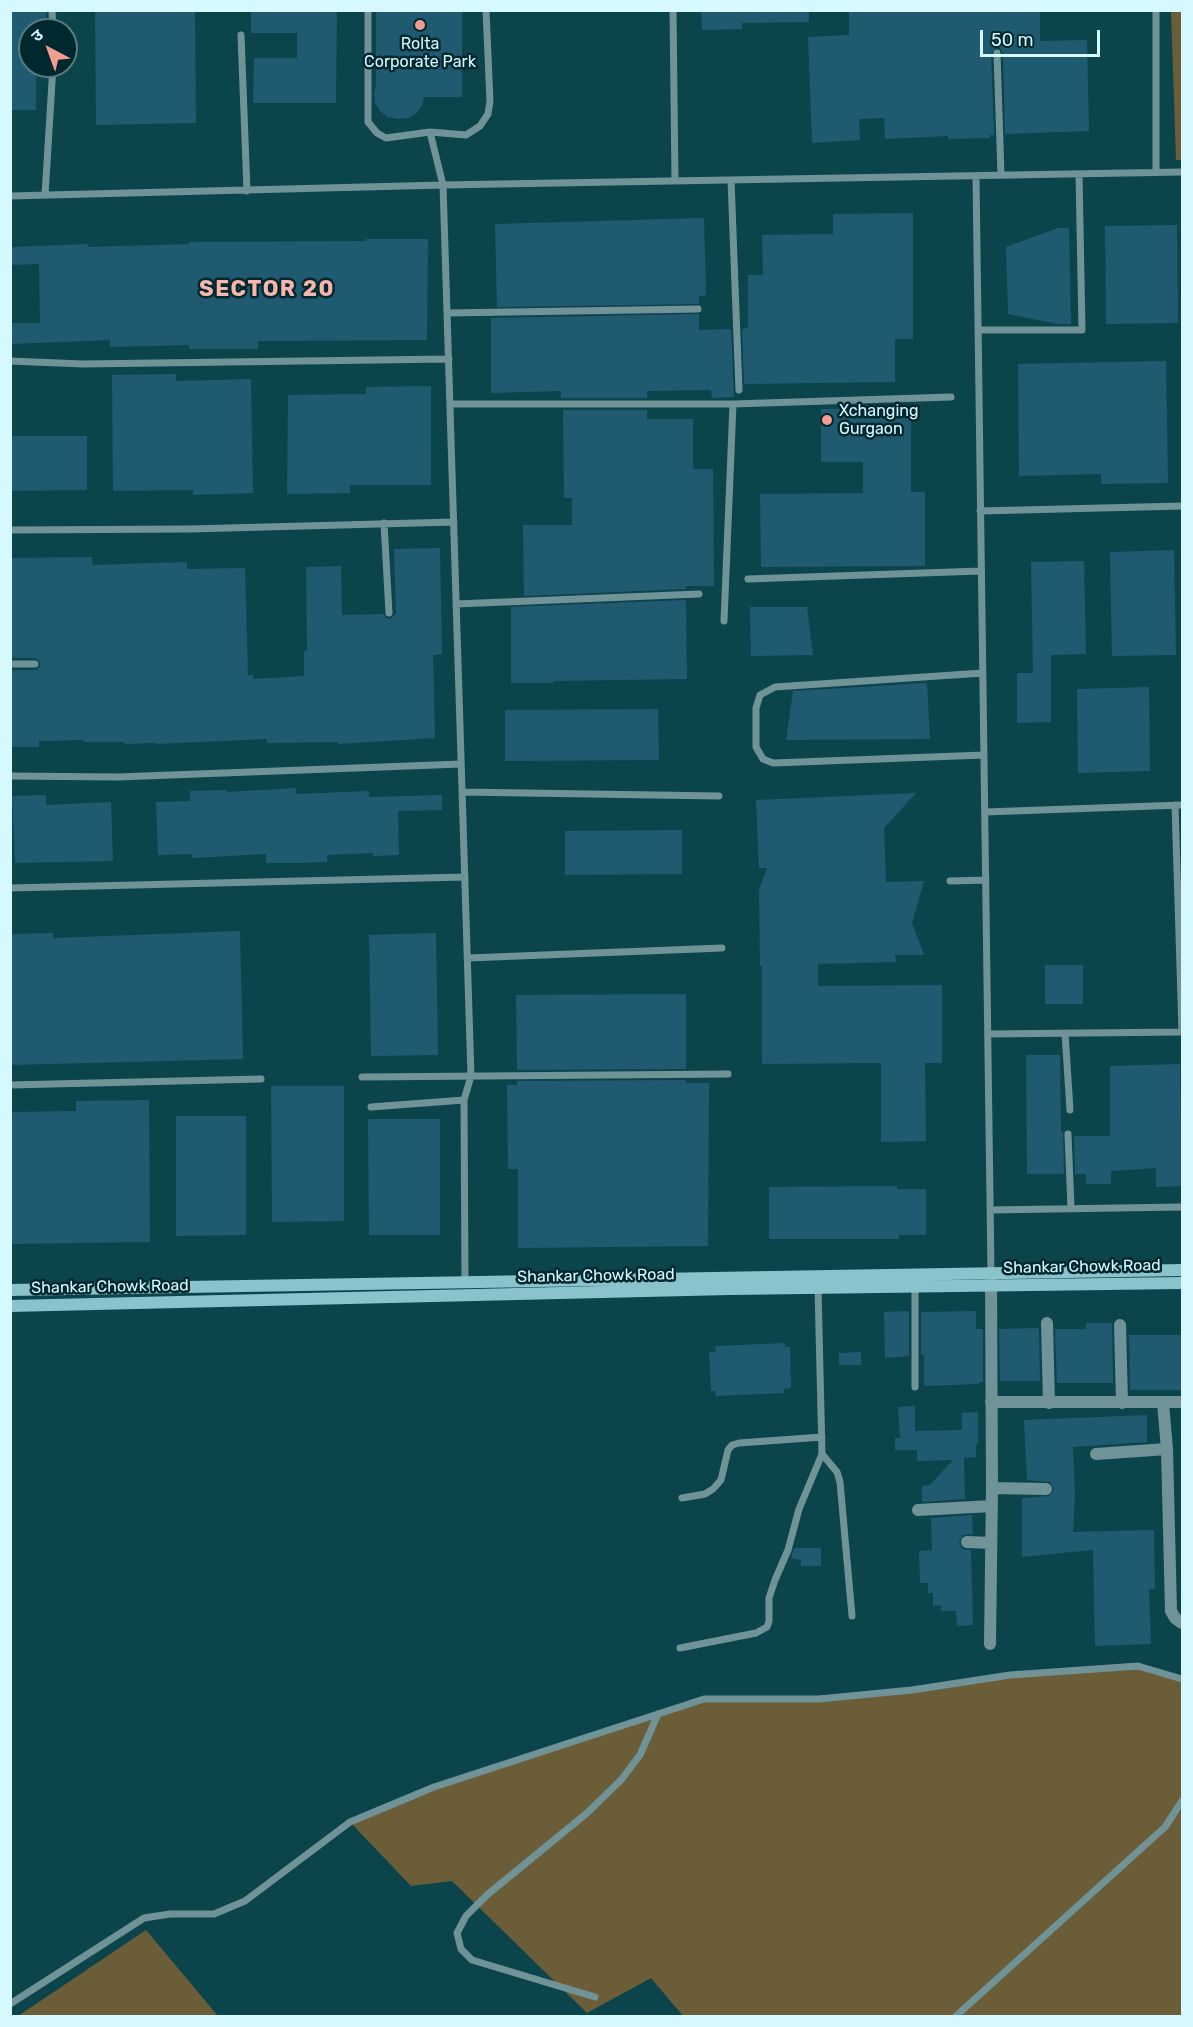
<!DOCTYPE html>
<html>
<head>
<meta charset="utf-8">
<style>
  body { margin:0 }
  #map { position:relative; width:1193px; height:2027px; overflow:hidden; background:#0c444c; font-family:Rubik,"Noto Sans Devanagari",sans-serif }
  canvas { display:block }
  .frame { position:absolute; inset:0; border:12px solid #d6f9ff; pointer-events:none }
  .north { position:absolute; left:18px; top:18px; width:60px; height:60px; box-sizing:border-box; background:#00292f; border:2px solid #567c82; border-radius:50%; rotate:319deg; font-size:16px; font-weight:700; line-height:24px; text-align:center; color:#d6f9ff }
  .north::after { content:''; display:block; margin:auto; width:21px; height:27px; background:#f59c90; clip-path:polygon(50% 0,100% 100%,50% 72%,0 100%) }
  .scale { position:absolute; left:980px; top:30px; width:120px; height:27px; box-sizing:border-box; border:3px solid #d6f9ff; border-top:0; padding-left:8px; font-size:18px; line-height:21px; white-space:nowrap; color:#d6f9ff; -webkit-text-stroke:4px #00292f; paint-order:stroke }
</style>
</head>
<body>
<div id="map">
<canvas width="1193" height="2027"></canvas>
<div class="frame"></div>
<div class="north">उ</div>
<div class="scale">50 m</div>
</div>
<script>
const g = document.querySelector('canvas').getContext('2d');
g.lineJoin = 'round';
function fill(path, color) { g.fillStyle = color; g.fill(path, 'evenodd'); }
const toPath = rows => new Path2D(rows.map(r => 'M' + r).join(''));
function strokePath(path, color, width, dash) { g.strokeStyle = color; g.lineWidth = width; g.lineCap = dash ? 'butt' : 'round'; g.setLineDash(dash || []); g.stroke(path); }
function write(font, color, halo, rows, align = 'center') {
  g.font = font + ' Rubik,sans-serif'; g.lineWidth = 5; g.setLineDash([]); g.textBaseline = 'middle'; g.strokeStyle = halo; g.fillStyle = color; for (const [text, x, y, turn = 0] of rows) {
    g.save(); g.translate(x, y); g.rotate((+turn || 0) * Math.PI / 180); g.textAlign = isNaN(turn) ? turn : align; if (halo) g.strokeText(text, 0, 0); g.fillText(text, 0, 0); g.restore();
  }
}
const green = toPath([
  [1171,11,1182,11,1182,160,1176,160],
  [1138,1666,1182,1679,1182,2016,683,2016,651,1978,587,2013,452,1881,411,1886,350,1822,434,1787,704,1699,819,1699,1010,1675],
  [146,1930,218,2016,18,2016]
]);
const building = toPath([
  [10,10,46,10,47,30,30,30,30,66,47,66,47,69,36,75,36,110,10,110],
  [95,10,195,10,196,123,96,125],
  [251,10,337,10,336,103,253,103,254,58,297,58,297,33,251,33],
  [376,10,462,10,462,97,424,97,422,105,417,113,408,118,398,119,388,117,380,111,375,103,374,93,376,85],
  [701,10,809,10,809,22,742,23,742,29,702,30],
  [849,10,1040,10,1040,41,1087,40,1089,131,1005,134,1003,53,1000,48,996,47,991,53,994,135,990,135,990,138,948,139,948,136,885,139,884,118,859,119,860,140,812,143,808,37,849,35],
  [913,213,913,339,895,339,895,382,744,384,742,329,748,328,748,275,763,275,762,235,833,234,833,214],
  [704,218,706,295,699,296,699,304,497,307,495,224],
  [1177,225,1178,323,1106,324,1105,226],
  [1058,228,1069,228,1071,324,1058,324,1008,314,1006,247],
  [366,239,428,239,427,340,258,341,258,349,189,349,189,345,110,347,110,340,10,344,10,323,40,323,39,264,10,265,10,247,88,244,88,247,189,244,189,242,366,241],
  [699,314,699,330,731,329,734,397,712,398,711,390,647,391,647,398,561,398,561,391,491,393,491,318],
  [1166,361,1168,483,1101,484,1101,474,1019,476,1018,364],
  [176,374,176,381,251,379,253,493,193,495,193,490,113,491,112,375],
  [431,386,431,485,350,485,350,493,287,494,288,395,366,394,366,387],
  [911,408,911,492,925,492,925,566,761,567,760,494,863,493,863,462,821,462,821,409],
  [563,410,647,410,647,419,693,419,693,469,713,469,714,586,686,586,686,589,524,596,523,525,572,525,572,498,564,498],
  [10,436,87,436,87,490,10,491],
  [440,548,442,654,433,655,435,738,338,744,338,742,267,743,267,739,156,744,156,743,124,744,124,742,84,742,84,740,39,741,39,747,11,747,10,670,36,670,40,667,41,663,36,658,10,658,10,558,92,557,93,565,187,562,187,569,245,568,248,675,253,675,253,679,304,676,304,651,307,651,306,567,341,566,342,615,384,614,386,618,390,619,396,614,394,549],
  [1174,550,1176,655,1112,656,1110,552],
  [1084,561,1086,654,1051,655,1051,722,1017,723,1017,673,1033,673,1031,562],
  [686,600,687,679,553,681,553,683,511,683,511,607],
  [750,607,807,607,813,655,751,656],
  [927,683,930,739,786,740,793,691],
  [1149,687,1150,771,1078,773,1077,689],
  [658,709,659,760,505,761,505,710],
  [296,788,296,794,369,791,369,797,442,795,442,810,398,811,399,855,373,856,373,853,327,855,327,862,299,863,266,863,266,854,192,858,192,854,158,855,156,802,190,801,190,791,227,790,227,792],
  [916,793,884,828,886,882,924,881,912,923,924,955,895,955,896,962,818,964,818,986,942,985,942,1063,925,1063,926,1141,881,1142,881,1063,762,1064,762,966,760,966,759,890,767,868,759,868,756,800],
  [46,795,46,805,111,802,113,861,15,863,12,796],
  [682,830,682,874,565,875,565,831],
  [240,931,243,1059,10,1065,10,934,53,933,53,938],
  [436,933,438,1055,371,1056,369,935],
  [1045,965,1083,965,1083,1004,1045,1004],
  [686,994,686,1069,517,1070,516,995],
  [1026,1055,1060,1055,1061,1132,1063,1132,1064,1174,1027,1174],
  [1180,1064,1182,1186,1156,1187,1156,1168,1111,1171,1111,1184,1086,1184,1086,1174,1075,1174,1074,1136,1110,1136,1110,1066],
  [686,1080,686,1083,709,1083,708,1246,518,1248,518,1169,508,1169,507,1085,517,1085,517,1081],
  [271,1086,344,1086,344,1221,272,1222],
  [149,1100,150,1242,10,1244,10,1112,76,1111,76,1101],
  [176,1116,246,1116,246,1235,176,1236],
  [368,1119,440,1119,440,1235,369,1235],
  [897,1186,897,1189,926,1189,926,1235,899,1235,899,1239,769,1239,769,1187],
  [907,1311,909,1312,909,1356,885,1358,884,1312],
  [976,1311,976,1329,983,1329,983,1382,979,1382,979,1384,924,1386,924,1355,921,1355,921,1312],
  [1086,1323,1112,1323,1113,1383,1057,1383,1055,1329,1086,1329],
  [1036,1328,1039,1329,1040,1381,1000,1381,999,1329],
  [1129,1335,1182,1335,1182,1390,1130,1390],
  [785,1343,785,1347,790,1347,791,1388,784,1389,784,1393,716,1396,715,1391,711,1391,709,1352,716,1352,715,1346],
  [861,1352,861,1365,839,1365,839,1353],
  [915,1406,915,1431,962,1430,962,1413,978,1412,978,1444,976,1444,976,1457,964,1458,965,1499,922,1502,922,1486,930,1485,953,1460,917,1461,917,1450,895,1450,895,1438,900,1438,898,1407],
  [1147,1415,1147,1442,1073,1447,1075,1493,1073,1532,1154,1530,1155,1589,1149,1589,1151,1644,1095,1646,1093,1550,1022,1557,1022,1498,1049,1496,1054,1489,1050,1482,1027,1480,1024,1420],
  [972,1515,973,1534,963,1535,959,1542,962,1549,971,1550,973,1625,957,1626,956,1611,941,1611,941,1605,933,1606,933,1593,928,1593,928,1583,920,1583,919,1551,932,1550,931,1518],
  [794,1548,821,1548,821,1566,801,1566,801,1560,791,1558]
]);
const lane = toPath([
  [52,10,53,30],
  [368,10,368,122,377,133,386,138,430,132,466,135,480,126,488,114,490,101,486,10],
  [673,10,675,181],
  [1156,10,1156,172],
  [241,35,247,191],
  [997,53,1001,175],
  [430,132,443,185,471,1076,464,1100,465,1281],
  [976,176,991,1273],
  [731,180,739,390],
  [45,195,53,66],
  [10,196,443,185,1182,172],
  [447,313,698,309],
  [978,330,1082,330,1079,174],
  [10,361,83,364,449,359],
  [450,404,733,404,951,397],
  [980,511,1182,506],
  [384,523,389,613],
  [10,530,190,529,454,522],
  [748,579,981,571],
  [456,604,699,594],
  [724,621,733,404],
  [10,664,35,664],
  [983,673,775,687,760,695,756,708,756,747,763,759,773,763,984,755],
  [10,776,118,777,461,764],
  [462,792,719,796],
  [985,812,1182,805],
  [950,881,986,880],
  [10,888,465,877],
  [468,958,722,948],
  [1065,1033,1070,1110],
  [988,1034,1182,1032,1175,805],
  [362,1077,728,1074],
  [10,1085,261,1079],
  [371,1107,464,1100],
  [1068,1134,1071,1208],
  [990,1210,1182,1207],
  [915,1286,915,1387],
  [822,1454,837,1472,840,1482,852,1616],
  [682,1498,705,1494,713,1489,721,1480,728,1450,732,1445,739,1443,822,1437],
  [680,1648,756,1633,767,1627,769,1621,769,1598,775,1580,788,1550,799,1509,822,1454,818,1288],
  [595,1997,472,1960,461,1949,457,1933,466,1916,487,1895,587,1813,621,1780,640,1755,658,1714],
  [10,2004,144,1918,170,1914,214,1914,245,1901,350,1822,434,1787,704,1699,819,1699,912,1690,1010,1675,1138,1666,1182,1679],
  [956,2016,1165,1827,1182,1801]
]);
const street = toPath([
  [1047,1323,1049,1403],
  [1120,1325,1122,1403],
  [991,1402,1182,1402],
  [1163,1403,1167,1449,1171,1611,1175,1618,1182,1623],
  [1096,1454,1167,1449],
  [992,1488,1046,1489],
  [918,1510,992,1506],
  [967,1542,991,1543],
  [990,1644,992,1488,991,1277]
]);
const secondary = toPath([
  [10,1290,1182,1270],
  [10,1306,729,1289,1182,1283]
]);
const markers = [
  [420,25,6,"#f59c90"],
  [827,420,6,"#f59c90"]
];
const poiNames = [
  ["Rolta",420,44],
  ["Corporate Park",420,62],
  ["Xchanging",839,411,"left"],
  ["Gurgaon",839,429,"left"]
];
const streetNames = [
  ["Shankar Chowk Road",1082,1267,-1],
  ["Shankar Chowk Road",596,1276,-1],
  ["Shankar Chowk Road",110,1287,-1]
];
const districtNames = [
  ["SECTOR 20",267,290]
];
fill(green, '#6c5d39');
fill(building, '#205a71');
strokePath(lane, '#709398', 7);
strokePath(street, '#709398', 12);
strokePath(secondary, '#8bc3cc', 12);
for (const [x, y, r, color] of markers) { const dot = new Path2D(); dot.arc(x, y, r, 0, 2 * Math.PI); g.fillStyle = color; g.fill(dot); strokePath(dot, '#00292f', 2); }
write('16px', '#d6f9ff', '#00292f', poiNames);
write('16px', '#d6f9ff', '#00292f', streetNames);
g.letterSpacing = '1.5px';
write('bold 22px', '#f8b5ab', '#00292f', districtNames);
g.letterSpacing = '0px';
</script>
</body>
</html>
